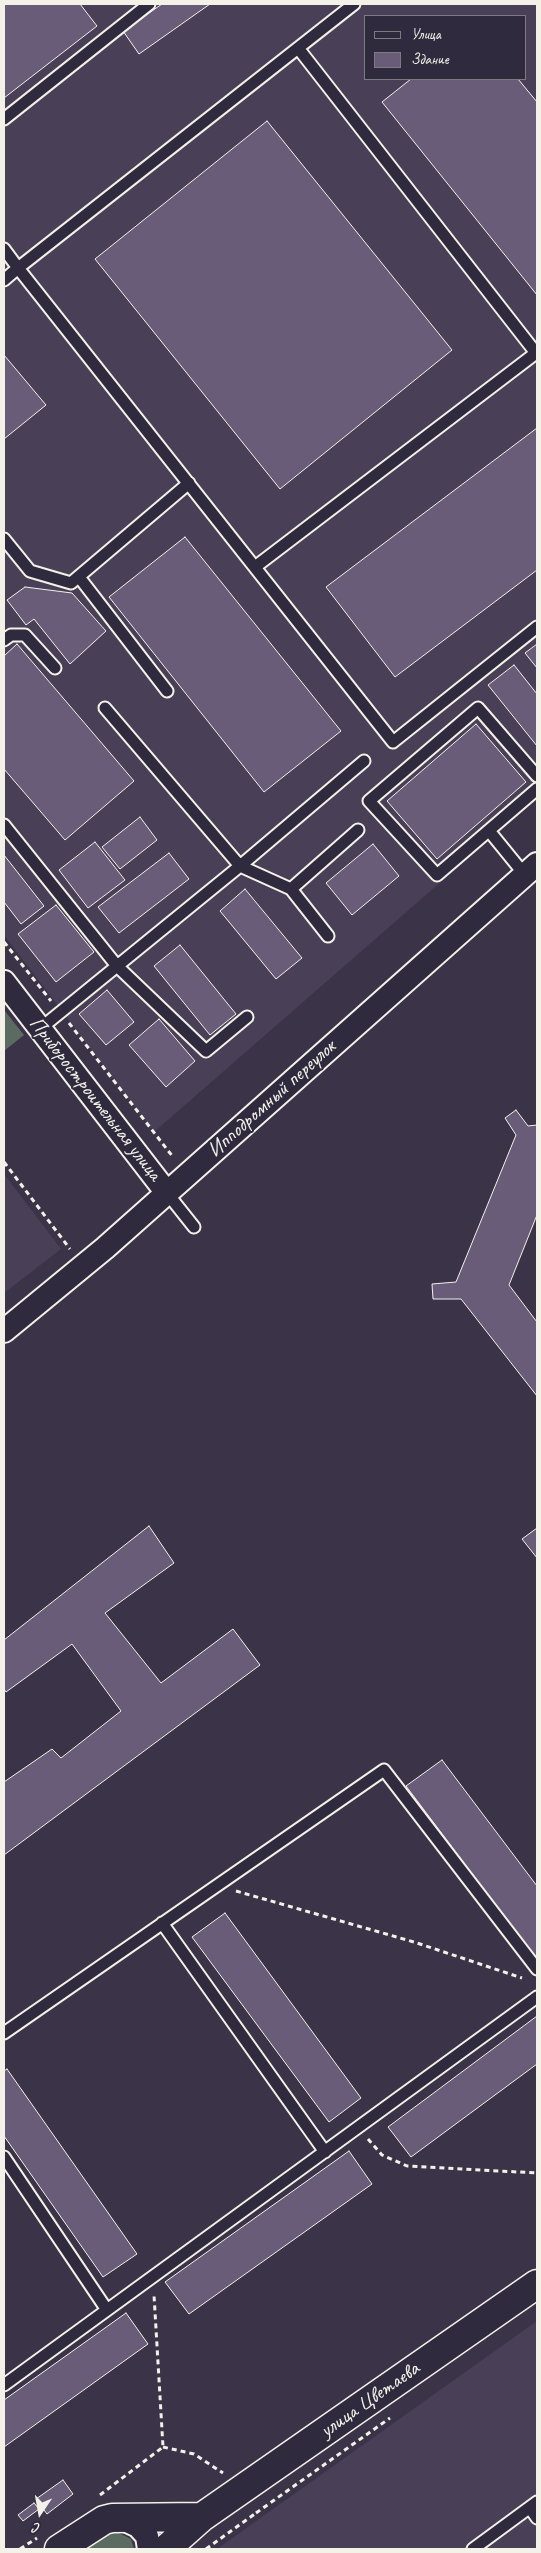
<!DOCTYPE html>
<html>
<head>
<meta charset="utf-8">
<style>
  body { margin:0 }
  #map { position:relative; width:541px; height:2553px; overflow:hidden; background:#3b3449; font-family:Caveat,sans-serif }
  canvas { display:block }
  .frame { position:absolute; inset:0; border:5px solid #f4f1e8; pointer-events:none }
  .legend { position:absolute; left:364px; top:15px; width:162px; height:65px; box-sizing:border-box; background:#2f2a3d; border:1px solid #7e7a81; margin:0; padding:6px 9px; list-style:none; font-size:15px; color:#f4f1e8 }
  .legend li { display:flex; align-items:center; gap:10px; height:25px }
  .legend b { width:25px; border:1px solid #7e7a81 }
  .north { position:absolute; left:15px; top:2488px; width:50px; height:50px; -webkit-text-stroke:4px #2f2a3d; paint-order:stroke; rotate:192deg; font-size:14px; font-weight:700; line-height:20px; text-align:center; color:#f4f1e8 }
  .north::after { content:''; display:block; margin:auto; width:18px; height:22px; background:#f4f1e8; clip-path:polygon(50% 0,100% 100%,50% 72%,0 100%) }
</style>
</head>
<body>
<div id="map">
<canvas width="541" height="2553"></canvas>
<div class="frame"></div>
<ul class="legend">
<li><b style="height:6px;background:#2f2a3d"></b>Улица</li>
<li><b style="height:14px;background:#695c78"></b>Здание</li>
</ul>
<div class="north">С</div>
</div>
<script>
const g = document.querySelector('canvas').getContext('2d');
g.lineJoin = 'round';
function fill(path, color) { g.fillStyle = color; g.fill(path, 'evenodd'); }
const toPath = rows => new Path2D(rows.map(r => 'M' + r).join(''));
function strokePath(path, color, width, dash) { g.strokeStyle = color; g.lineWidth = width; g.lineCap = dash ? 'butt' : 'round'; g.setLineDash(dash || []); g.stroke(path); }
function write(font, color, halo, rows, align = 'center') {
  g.font = font + ' Caveat,sans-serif'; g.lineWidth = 4; g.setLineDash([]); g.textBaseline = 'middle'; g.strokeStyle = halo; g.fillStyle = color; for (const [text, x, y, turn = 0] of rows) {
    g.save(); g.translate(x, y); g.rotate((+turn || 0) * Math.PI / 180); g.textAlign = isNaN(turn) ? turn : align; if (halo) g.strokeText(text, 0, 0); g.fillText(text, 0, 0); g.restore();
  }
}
const built = toPath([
  [4,4,537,4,537,798,154,1132,4,935],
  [365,16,525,16,525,79,365,79],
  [4,1174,61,1249,4,1293],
  [537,2321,537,2549,217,2549]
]);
const green = toPath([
  [4,1010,24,1035,4,1051],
  [111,2529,131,2539,134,2549,75,2549]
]);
const building = toPath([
  [4,4,80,4,97,26,4,98,4,4],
  [162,4,210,4,139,54,123,31,162,4],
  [411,79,518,79,537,102,537,295,382,102,411,79],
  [267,121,452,350,280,489,95,259,267,121],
  [4,355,46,405,4,439,4,355],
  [537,428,537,570,395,677,326,587,537,428],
  [185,537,341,731,264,792,109,597,185,537],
  [25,587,72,593,106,631,70,664,34,619,26,625,7,600,25,587],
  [17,644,134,781,65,840,4,769,4,656,17,644],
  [537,644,537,668,525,653,537,644],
  [514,665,537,694,537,746,488,685,514,665],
  [476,724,526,782,437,859,387,801,476,724],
  [140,817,157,840,120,869,102,847,140,817],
  [95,842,125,880,88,908,59,870,95,842],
  [373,844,399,876,352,915,326,883,373,844],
  [169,853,189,879,119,933,98,907,169,853],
  [4,855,44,906,21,924,4,902,4,855],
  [245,889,302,958,276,979,220,911,245,889],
  [56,905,94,952,56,982,18,934,56,905],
  [180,945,236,1014,210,1035,154,966,180,945],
  [107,990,134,1022,106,1045,79,1014,107,990],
  [159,1019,195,1061,166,1087,129,1045,159,1019],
  [516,1110,528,1126,537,1125,537,1215,509,1285,537,1322,537,1396,461,1299,433,1299,432,1284,456,1282,516,1135,505,1118,516,1110],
  [149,1526,174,1563,105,1613,161,1683,233,1629,260,1665,4,1855,4,1782,52,1749,61,1758,121,1711,72,1644,6,1692,4,1689,4,1640,149,1526],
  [537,1528,537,1558,522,1539,537,1528],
  [442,1760,537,1886,537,1960,406,1786,442,1760],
  [225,1913,361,2098,329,2122,192,1937,225,1913],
  [537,2016,537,2064,411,2157,388,2127,537,2016],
  [7,2069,137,2254,103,2277,4,2136,4,2071,7,2069],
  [349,2151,372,2184,189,2314,165,2282,349,2151],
  [126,2313,148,2344,4,2447,4,2400,126,2313],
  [63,2480,73,2494,47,2514,36,2499,63,2480],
  [34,2503,39,2509,23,2521,18,2515,34,2503]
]);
const path = toPath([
  [4,942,51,1001],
  [69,1023,173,1157],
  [4,1162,70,1249],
  [236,1891,414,1942,522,1978],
  [368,2139,382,2155,407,2166,537,2173],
  [163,2447,194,2454,223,2473],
  [100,2495,163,2447,154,2295],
  [256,2513,390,2418],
  [20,2549,37,2538],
  [206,2549,256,2513]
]);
const lane = toPath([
  [354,4,18,268,393,742,537,627],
  [4,119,149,4],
  [4,249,18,268,4,280],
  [4,539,30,571,71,583,189,483],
  [255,567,536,353,298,48],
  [79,577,167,691],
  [4,640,11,635,25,635,55,668],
  [537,776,478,708,369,801,437,875,537,789],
  [4,825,117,966,206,1051,247,1017],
  [490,832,525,875],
  [291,889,358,830],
  [328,936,291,889,240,866,364,761],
  [41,1028,240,866,105,708],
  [167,1193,194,1227],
  [162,1923,325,2152],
  [4,2033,384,1770,537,1969],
  [4,2157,107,2310],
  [4,2385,537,1997],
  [530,2508,537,2518],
  [473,2549,537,2502]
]);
const street = toPath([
  [4,982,167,1193],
  [4,1331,105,1248,537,864],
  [121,2518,138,2526,147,2536,149,2549]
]);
const secondary = toPath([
  [59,2549,104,2520,112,2518,202,2517],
  [166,2549,202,2517,537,2284]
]);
const streetNames = [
  ["Приборостроительная улица",95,1099,52],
  ["Ипподромный переулок",272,1099,-42],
  ["улица Цветаева",370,2400,-35]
];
fill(built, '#494057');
fill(green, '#5c6b61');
fill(building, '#695c78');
strokePath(building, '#f4f1e8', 1);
strokePath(lane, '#f4f1e8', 15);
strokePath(street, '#f4f1e8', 26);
strokePath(secondary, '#f4f1e8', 31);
strokePath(path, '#f4f1e8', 3, [5, 4]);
strokePath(lane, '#2f2a3d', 11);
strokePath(street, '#2f2a3d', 22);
strokePath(secondary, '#2f2a3d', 28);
write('21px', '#f4f1e8', '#2f2a3d', streetNames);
</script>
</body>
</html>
